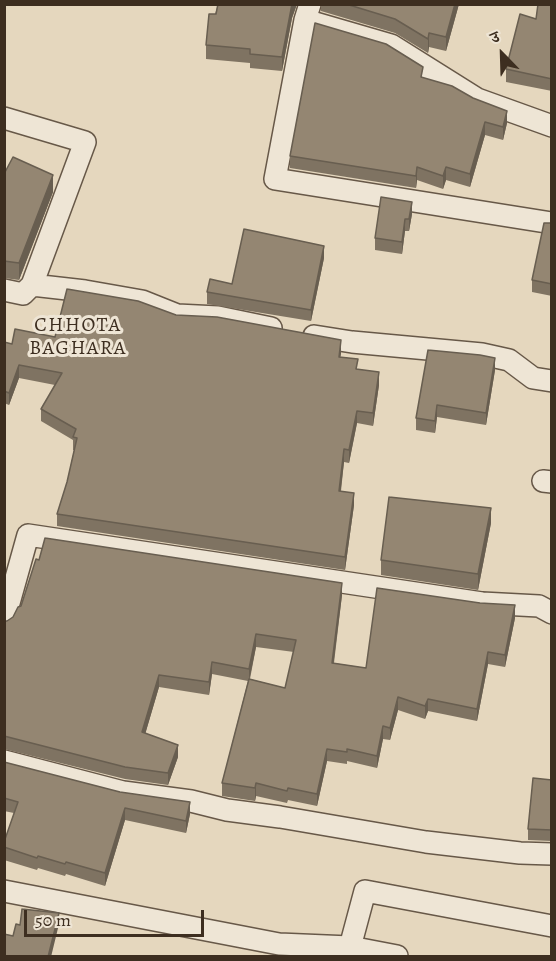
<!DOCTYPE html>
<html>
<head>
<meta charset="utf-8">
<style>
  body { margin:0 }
  #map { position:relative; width:556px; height:961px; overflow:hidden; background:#e5d7be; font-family:Alegreya,"Noto Serif Devanagari",serif }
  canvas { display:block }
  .frame { position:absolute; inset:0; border:6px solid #3d2e20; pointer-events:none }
  .north { position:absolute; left:472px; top:24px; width:60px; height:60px; -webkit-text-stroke:4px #eee5d5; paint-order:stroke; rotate:337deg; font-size:16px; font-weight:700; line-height:24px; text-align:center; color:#3d2e20 }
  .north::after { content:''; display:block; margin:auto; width:21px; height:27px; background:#3d2e20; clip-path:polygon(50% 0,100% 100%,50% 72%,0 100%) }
  .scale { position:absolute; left:24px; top:910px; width:180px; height:27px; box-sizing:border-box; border:3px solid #3d2e20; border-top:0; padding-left:8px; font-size:18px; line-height:21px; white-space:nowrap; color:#3d2e20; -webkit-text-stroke:4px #eee5d5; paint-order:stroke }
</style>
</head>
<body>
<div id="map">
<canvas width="556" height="961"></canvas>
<div class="frame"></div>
<div class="north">उ</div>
<div class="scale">50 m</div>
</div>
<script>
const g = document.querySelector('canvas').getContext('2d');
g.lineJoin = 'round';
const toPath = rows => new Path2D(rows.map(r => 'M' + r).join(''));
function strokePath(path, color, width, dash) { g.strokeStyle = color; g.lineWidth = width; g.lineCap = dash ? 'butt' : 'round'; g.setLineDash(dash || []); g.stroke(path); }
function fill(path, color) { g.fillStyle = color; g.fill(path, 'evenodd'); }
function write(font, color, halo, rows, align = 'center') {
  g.font = font + ' Alegreya,serif'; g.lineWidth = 6; g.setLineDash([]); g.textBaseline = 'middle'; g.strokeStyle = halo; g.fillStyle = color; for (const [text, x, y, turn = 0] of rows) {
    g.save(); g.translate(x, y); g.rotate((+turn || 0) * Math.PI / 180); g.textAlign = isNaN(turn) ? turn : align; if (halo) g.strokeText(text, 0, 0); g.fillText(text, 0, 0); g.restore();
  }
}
const minor = toPath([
  [310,4,305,20,391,45,477,99,552,126],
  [305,20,275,179,552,223],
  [4,118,85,142,32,285],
  [4,290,23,294,32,285,85,291,142,301,177,315,218,317,271,328],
  [314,336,352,342,482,354,509,360,533,378,552,381],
  [543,481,552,482],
  [4,621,28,535,482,603,539,606,552,613],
  [4,761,123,792,191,801,227,810,280,817,426,842,520,853,552,854],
  [4,891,279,944,350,947,365,891,552,926],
  [350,947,397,956]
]);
const wall = toPath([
  [218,4,297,4,292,18,282,71,250,68,250,63,206,59,206,45],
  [321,4,459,4,446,51,429,47,428,53,395,33,321,11],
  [552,4,552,91,506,82,506,69,536,19],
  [423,78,507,123,503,140,485,135,470,187,446,180,443,189,417,180,416,188,290,168,290,156],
  [4,174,53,192,19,280,4,278],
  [412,214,409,231,405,231,402,254,375,250,375,238],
  [552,223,552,296,532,292,532,280],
  [324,258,311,321,207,304,207,292],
  [176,315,341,353,340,357,379,385,373,426,357,423,349,463,344,462,341,491,354,505,345,570,57,526,57,514,67,482,74,450,73,450,73,440,41,421,41,409,55,385,19,378,9,405,4,403,4,342,12,344,55,337],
  [495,370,486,425,437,417,435,433,416,430,416,418],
  [491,523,478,590,381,575,381,560],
  [39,560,342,595,334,663,366,668,515,618,505,667,488,664,477,721,428,711,425,719,398,710,390,740,383,739,377,768,347,761,347,764,327,761,317,806,288,800,287,803,256,796,255,801,222,796,222,783,248,681,212,674,209,695,159,687,145,734,178,757,168,785,125,779,4,749,4,621,7,621,13,617,21,606],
  [256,647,294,652,285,688,250,679],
  [4,762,190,814,186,833,125,820,105,886,66,874,65,876,38,868,37,870,4,860,4,842,14,813,4,811],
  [552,780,552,841,528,840,528,829]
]);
const shadedWall = toPath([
  [292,4,297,4,292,18,282,71,282,57],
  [455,4,459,4,446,51,446,37],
  [429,33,429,47,428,53,428,39],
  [507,111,507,123,503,140,503,127],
  [485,122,485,135,470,187,470,174],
  [417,167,417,180,416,188,416,176],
  [446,167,446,180,443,189,443,176],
  [53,175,53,192,19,280,19,263],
  [412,202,412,214,409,231,409,219],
  [405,219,405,231,402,254,402,242],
  [324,246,324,258,311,321,311,310],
  [341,340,341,353,339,369,339,357],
  [495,358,495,370,486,425,486,413],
  [19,365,19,378,9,405,9,393],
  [379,372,379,385,373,426,373,413],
  [437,405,437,417,435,433,435,421],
  [357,411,357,423,349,463,349,450],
  [344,449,344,462,339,504,339,491],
  [354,493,354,505,345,570,345,557],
  [491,508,491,523,478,590,478,574],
  [342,583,342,595,332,675,332,663],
  [515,605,515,618,505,667,505,655],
  [256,634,256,647,249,681,249,669],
  [488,652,488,664,477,721,477,709],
  [212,662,212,674,209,695,209,682],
  [159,675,159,687,142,745,142,732],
  [398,697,398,710,390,740,390,728],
  [428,699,428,711,425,719,425,706],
  [383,726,383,739,377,768,377,756],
  [178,745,178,757,168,785,168,773],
  [327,749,327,761,317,806,317,794],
  [256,783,256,796,255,801,255,788],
  [190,802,190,814,186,833,186,821],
  [125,808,125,820,105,886,105,873],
  [59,913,59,924,51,957,48,957]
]);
const building = toPath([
  [218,4,292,4,282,57,250,54,250,49,206,45,209,14,216,14,218,4],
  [346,4,455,4,446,37,429,33,428,39,395,19,346,4],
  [538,4,552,4,552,79,506,69,520,14,536,19,538,4],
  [315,23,386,44,423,67,421,77,452,86,473,98,507,111,503,127,485,122,470,174,446,167,443,176,417,167,416,176,290,156,315,23],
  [13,157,53,175,19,263,4,261,4,174,13,157],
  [381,197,412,202,409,219,405,219,402,242,375,238,381,197],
  [544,223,552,223,552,284,532,280,544,223],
  [244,229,324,246,311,310,207,292,210,279,232,284,244,229],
  [67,289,138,301,176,315,217,317,341,340,339,357,358,359,356,369,379,372,373,413,357,411,349,450,344,449,339,491,354,493,345,557,57,514,67,482,77,438,73,437,76,429,41,409,62,373,19,365,9,393,4,391,4,342,12,344,15,329,55,337,67,289],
  [428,350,480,355,495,358,486,413,437,405,435,421,416,418,428,350],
  [389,497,491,508,478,574,381,560,389,497],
  [45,538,342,583,332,663,366,668,377,588,480,603,515,605,505,655,488,652,477,709,428,699,425,706,398,697,390,728,383,726,377,756,347,749,347,752,327,749,317,794,288,788,287,791,256,783,255,788,222,783,249,679,285,688,296,640,256,634,249,669,212,662,209,682,159,675,142,732,178,745,168,773,125,767,4,736,4,621,7,621,13,617,18,607,21,606,36,559,39,560,45,538],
  [4,762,120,792,190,802,186,821,125,808,105,873,66,862,65,864,38,856,37,858,4,847,4,842,18,802,4,798,4,762],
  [533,778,552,780,552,830,528,829,533,778],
  [22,909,59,913,48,957,4,957,4,934,13,936,16,924,20,925,22,909]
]);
const neighbourhoodNames = [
  ["CHHOTA",78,326],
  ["BAGHARA",78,349]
];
strokePath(minor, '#675848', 24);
strokePath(minor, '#eee5d5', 21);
fill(wall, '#7f7362');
fill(shadedWall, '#685e50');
fill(building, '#948672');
strokePath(building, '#685e50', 1.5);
g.letterSpacing = '1.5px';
write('20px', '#3d2e20', '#eee5d5', neighbourhoodNames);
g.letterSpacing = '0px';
</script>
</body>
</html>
